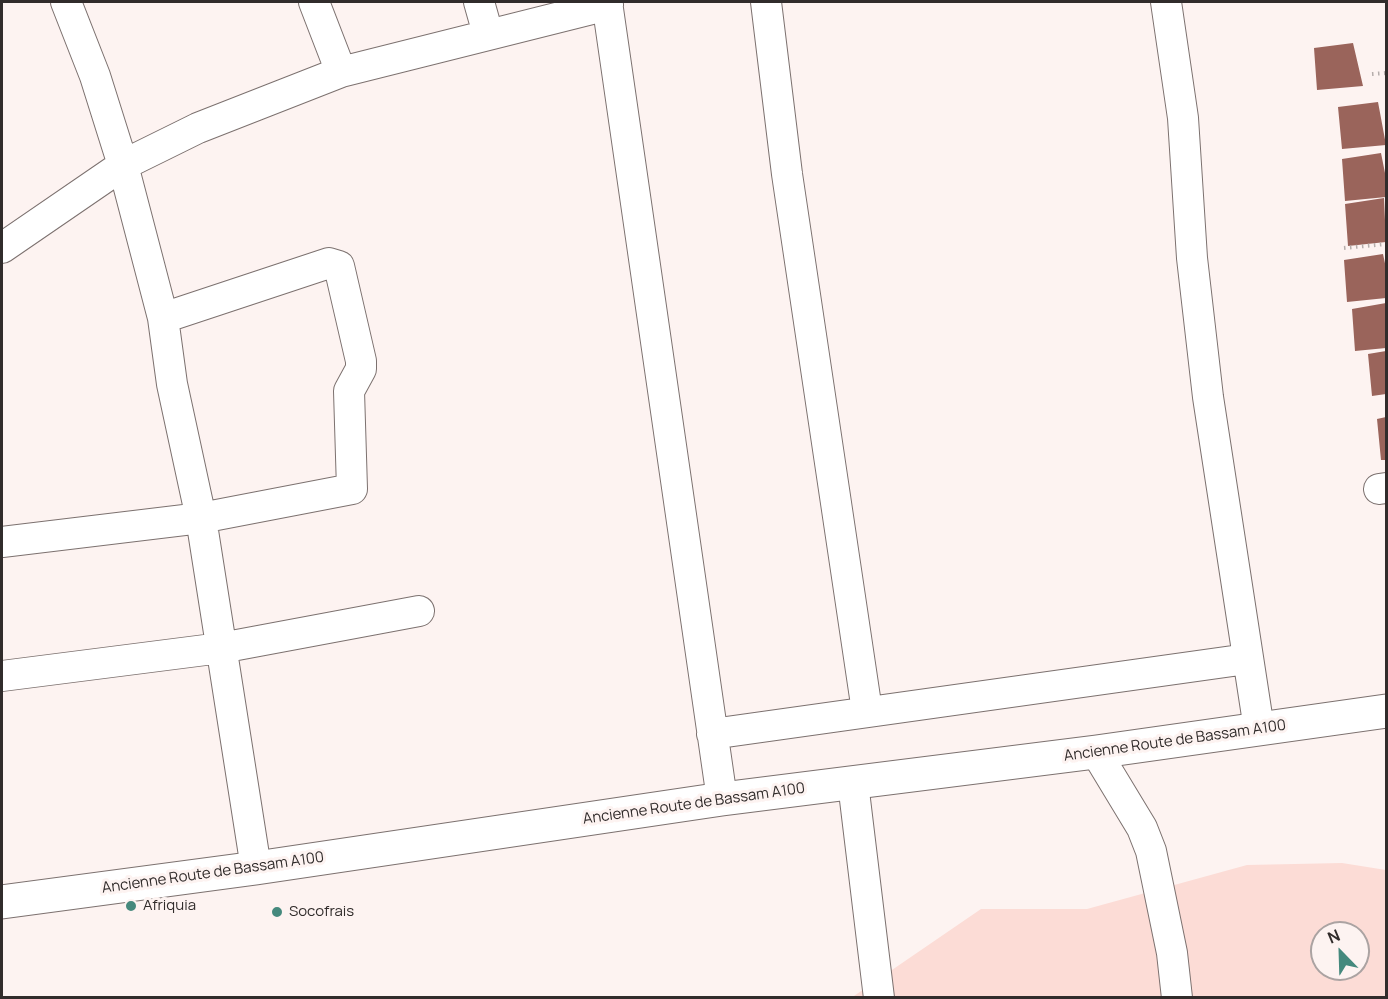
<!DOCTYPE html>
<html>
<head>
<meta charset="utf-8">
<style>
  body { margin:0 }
  #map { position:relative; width:1388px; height:999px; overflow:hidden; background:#fdf3f1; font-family:Manrope,sans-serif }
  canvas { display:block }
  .frame { position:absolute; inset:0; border:3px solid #312c2b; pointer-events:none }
  .north { position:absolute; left:1310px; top:921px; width:60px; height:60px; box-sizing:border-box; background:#fdf3f1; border:2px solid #aba3a2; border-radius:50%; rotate:337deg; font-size:16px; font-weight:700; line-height:24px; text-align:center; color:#312c2b }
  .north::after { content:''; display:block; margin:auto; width:21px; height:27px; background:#45897d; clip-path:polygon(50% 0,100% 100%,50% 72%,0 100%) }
</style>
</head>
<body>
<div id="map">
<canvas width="1388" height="999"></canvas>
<div class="frame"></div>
<div class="north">N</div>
</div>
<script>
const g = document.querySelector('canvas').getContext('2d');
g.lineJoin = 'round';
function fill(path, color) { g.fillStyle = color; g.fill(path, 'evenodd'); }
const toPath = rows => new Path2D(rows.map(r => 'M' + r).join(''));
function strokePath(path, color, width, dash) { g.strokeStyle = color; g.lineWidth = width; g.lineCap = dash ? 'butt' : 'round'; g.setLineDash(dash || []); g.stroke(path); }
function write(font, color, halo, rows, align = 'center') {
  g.font = font + ' Manrope,sans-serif'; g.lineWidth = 6; g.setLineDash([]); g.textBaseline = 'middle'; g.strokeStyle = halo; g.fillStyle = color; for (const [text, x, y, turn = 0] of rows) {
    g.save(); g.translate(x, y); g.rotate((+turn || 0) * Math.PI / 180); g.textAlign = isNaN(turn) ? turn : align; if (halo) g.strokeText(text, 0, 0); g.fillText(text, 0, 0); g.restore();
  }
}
const green = toPath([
  [1342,863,1386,870,1386,997,851,998,981,909,1087,909,1247,865],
  [1322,933,1358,933,1358,969,1322,969]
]);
const building = toPath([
  [1353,43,1363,86,1317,90,1314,48],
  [1378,102,1386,145,1342,149,1338,107],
  [1381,153,1386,178,1386,197,1345,201,1342,159],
  [1384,198,1386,242,1348,246,1345,204],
  [1383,254,1386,268,1386,298,1347,302,1344,260],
  [1386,303,1386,348,1355,351,1352,309],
  [1386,351,1386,394,1372,396,1368,354],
  [1386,417,1386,460,1381,460,1377,419]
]);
const path = toPath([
  [1372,74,1386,73],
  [1344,248,1386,244]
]);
const street = toPath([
  [66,2,95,76,123,165,163,318,172,384,201,518,256,868],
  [314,2,341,72],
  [479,2,488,34],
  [607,2,722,799],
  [766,2,787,174,867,711],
  [1166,2,1183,118,1192,258,1208,397,1259,729],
  [2,248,123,165,198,128,341,72,608,5],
  [1379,489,1386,488],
  [2,542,201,518,352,489,349,391,361,369,361,361,339,266,329,263,163,318],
  [2,676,221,648,419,611],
  [712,734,1247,659],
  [1096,752,1142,828,1151,851,1172,953,1177,998],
  [853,783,879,998]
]);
const secondary = toPath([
  [2,902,256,868,722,799,1096,752,1386,711]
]);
const markers = [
  [131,906,6,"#45897d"],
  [277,912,6,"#45897d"]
];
const streetNames = [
  ["Ancienne Route de Bassam A100",1175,741,-8],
  ["Ancienne Route de Bassam A100",694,804,-8],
  ["Ancienne Route de Bassam A100",213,873,-8]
];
const poiNames = [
  ["Afriquia",143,906],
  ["Socofrais",289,912]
];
fill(green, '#fcdcd6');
fill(building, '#9a645b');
strokePath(street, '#7c716f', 32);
strokePath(secondary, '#7c716f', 35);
strokePath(path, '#b5adab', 4, [1.5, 4.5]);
strokePath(street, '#fff', 30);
strokePath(secondary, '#fff', 33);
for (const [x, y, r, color] of markers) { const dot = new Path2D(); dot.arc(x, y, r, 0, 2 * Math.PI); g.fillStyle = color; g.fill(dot); strokePath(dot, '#fdf3f1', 2); }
write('15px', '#312c2b', '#fdf3f1', streetNames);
write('15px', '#312c2b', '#fdf3f1', poiNames, 'left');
</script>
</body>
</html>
